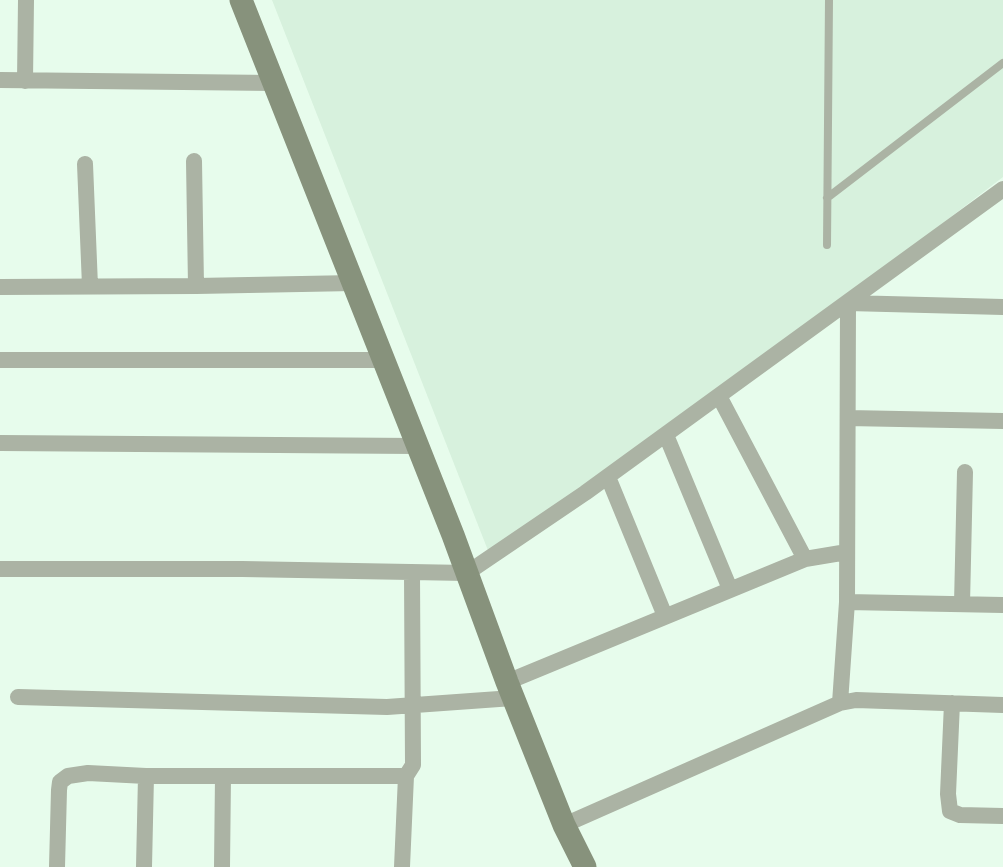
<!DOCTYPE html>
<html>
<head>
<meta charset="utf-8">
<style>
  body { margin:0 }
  canvas { display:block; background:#e7fcec }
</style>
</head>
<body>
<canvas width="1003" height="867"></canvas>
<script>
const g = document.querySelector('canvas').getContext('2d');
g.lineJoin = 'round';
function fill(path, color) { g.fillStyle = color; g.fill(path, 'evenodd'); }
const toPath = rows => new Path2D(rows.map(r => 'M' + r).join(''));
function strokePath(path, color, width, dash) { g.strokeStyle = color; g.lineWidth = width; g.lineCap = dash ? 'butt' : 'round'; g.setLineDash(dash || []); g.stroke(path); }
const built = toPath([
  [272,0,1003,0,1003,177,879,272,489,553]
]);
const lane = toPath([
  [827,198,1003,63],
  [827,245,829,0]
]);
const street = toPath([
  [0,80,274,83],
  [25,81,26,0],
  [194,161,196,286],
  [85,164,90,286],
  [0,287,196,286,354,283],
  [0,360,383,360],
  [719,396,805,559],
  [848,418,1003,421],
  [666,435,730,589],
  [0,443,416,446],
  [608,477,665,616],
  [0,569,242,569,467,573,585,493,1003,189],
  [847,602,1003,605],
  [962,604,965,472],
  [507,682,805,559,847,552],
  [18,697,387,707,513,698],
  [840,703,847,602,848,303,1003,307],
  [952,703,948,794,950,811,960,815,1003,816],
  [564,825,840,703,856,700,1003,705],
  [57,867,59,790,60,782,68,776,88,773,146,776,406,776,413,765,412,573],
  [144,867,146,776],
  [222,867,223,776],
  [402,867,406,776]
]);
const secondary = toPath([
  [241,0,453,535,507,682,564,825,585,867]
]);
fill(built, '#d7f1dd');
strokePath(lane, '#abb3a4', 8);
strokePath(street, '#abb3a4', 16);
strokePath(secondary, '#87927c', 23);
</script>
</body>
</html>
